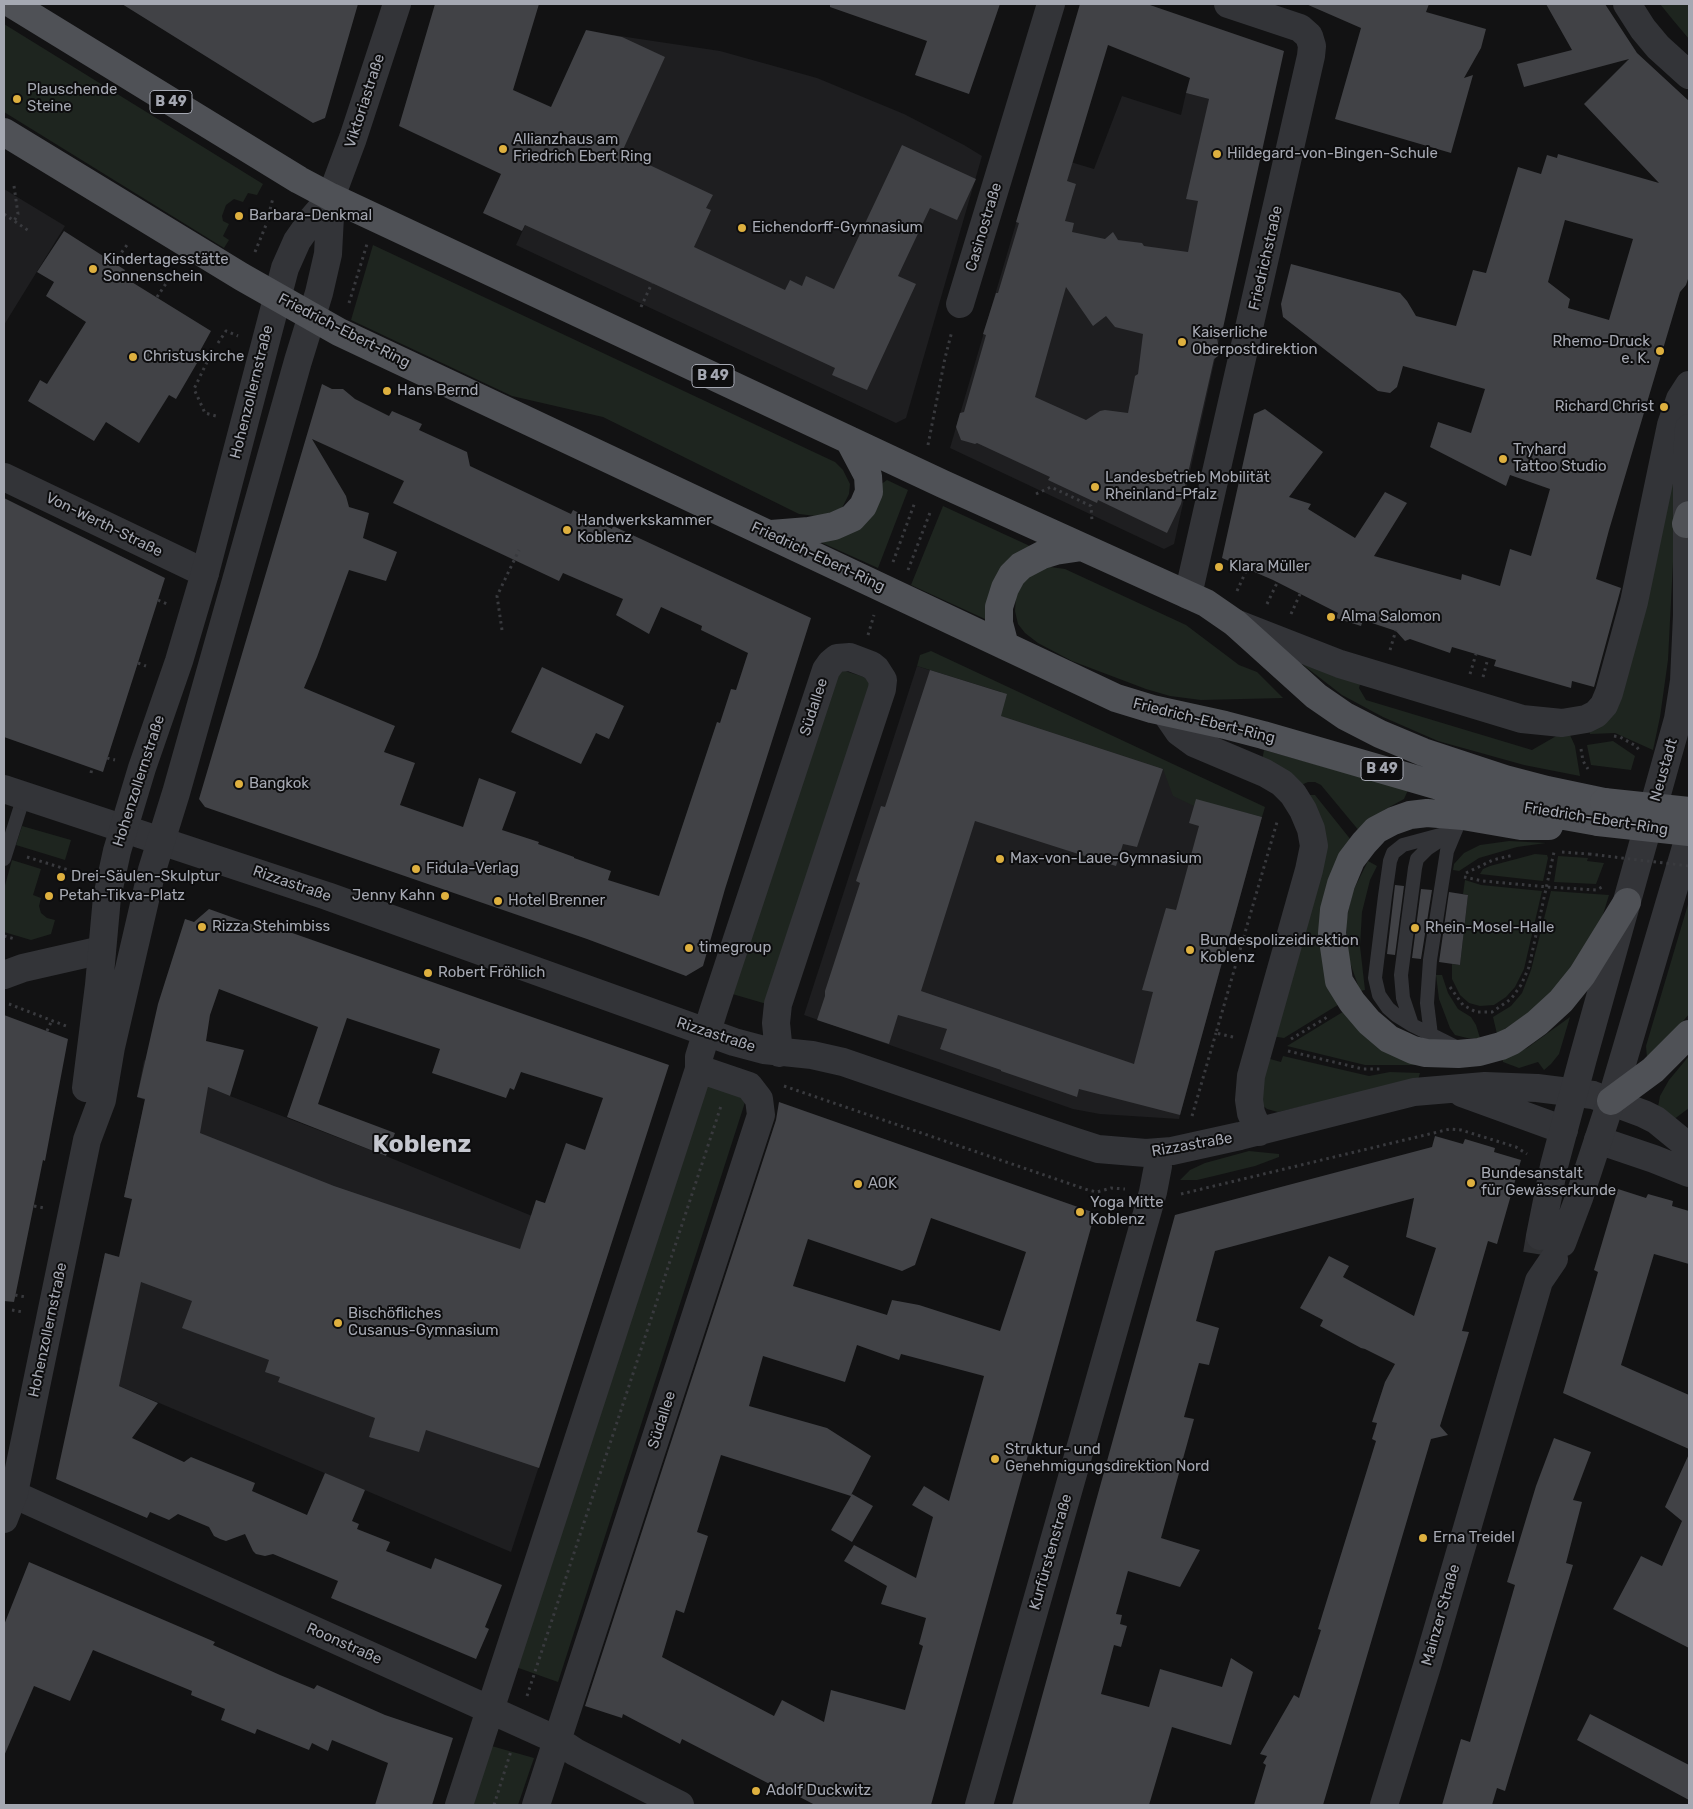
<!DOCTYPE html>
<html>
<head>
<meta charset="utf-8">
<style>
  body { margin:0 }
  #map { position:relative; width:1693px; height:1809px; overflow:hidden; background:#121213; font-family:Rubik,sans-serif }
  canvas { display:block }
  .frame { position:absolute; inset:0; border:5px solid #a5a8b2; pointer-events:none }
</style>
</head>
<body>
<div id="map">
<canvas width="1693" height="1809"></canvas>
<div class="frame"></div>
</div>
<script>
const g = document.querySelector('canvas').getContext('2d');
g.lineJoin = 'round';
function fill(path, color) { g.fillStyle = color; g.fill(path, 'evenodd'); }
const toPath = rows => new Path2D(rows.map(r => 'M' + r).join(''));
function strokePath(path, color, width, dash) { g.strokeStyle = color; g.lineWidth = width; g.lineCap = dash ? 'butt' : 'round'; g.setLineDash(dash || []); g.stroke(path); }
function write(font, color, halo, rows, align = 'center') {
  g.font = font + ' Rubik,sans-serif'; g.lineWidth = 4; g.setLineDash([]); g.textBaseline = 'middle'; g.strokeStyle = halo; g.fillStyle = color; for (const [text, x, y, turn = 0] of rows) {
    g.save(); g.translate(x, y); g.rotate((+turn || 0) * Math.PI / 180); g.textAlign = isNaN(turn) ? turn : align; if (halo) g.strokeText(text, 0, 0); g.fillText(text, 0, 0); g.restore();
  }
}
const built = toPath([
  [613,35,720,51,817,78,904,114,964,145,982,156,906,418,896,423,516,245],
  [1186,93,1229,104,1223,328,1218,344,1218,354,1215,359,1174,544,1164,549,950,448,1037,152,1094,169,1122,96,1181,115],
  [4,189,65,226,4,325],
  [917,666,1001,693,1163,769,1196,799,1262,817,1179,1119,1100,1114,1073,1109,804,1015],
  [144,1060,230,1096,386,1156,610,1248,511,1552,79,1369,105,1253,123,1258,136,1200,124,1197,145,1100,137,1097]
]);
const green = toPath([
  [1660,4,1689,4,1689,39,1673,20],
  [4,24,263,184,257,195,248,193,243,202,234,199,226,205,222,216,223,221,229,224,223,236,229,240,224,248,4,112],
  [373,245,835,462,843,470,850,484,849,494,842,508,829,514,816,516,799,514,603,417,512,396,351,320],
  [1674,472,1673,562,1668,660,1660,717,1653,750,1615,733,1590,734,1589,730],
  [887,480,908,490,878,568,807,536],
  [943,506,1032,547,985,619,911,585],
  [1050,567,1065,569,1186,625,1239,665,1257,672,1283,698,1201,700,1170,696,1146,689,1072,661,1038,643,1025,633,1018,624,1015,611,1016,596,1023,583,1034,572],
  [931,651,1265,807,1262,817,1196,800,1194,806,1173,796,1163,769,995,714,1001,692,917,666,920,655],
  [1302,664,1362,678,1359,688,1366,700,1532,750,1558,735,1570,735,1575,746,1580,776,1524,765,1438,741,1383,717,1342,695],
  [845,671,864,677,872,684,770,1005,729,993,834,673],
  [1613,741,1635,756,1631,770,1591,765,1587,745],
  [1264,750,1408,790,1404,799,1384,810,1360,832,1321,785,1315,782,1308,782,1299,786,1262,761],
  [1310,795,1315,795,1351,840,1341,1003,1284,1038,1271,1036],
  [22,826,71,840,65,860,16,845],
  [1509,841,1546,843,1517,847,1479,858,1459,871,1453,870,1454,864,1464,853,1480,845],
  [1535,854,1547,855,1548,858,1543,881,1480,874,1483,869,1490,866],
  [1558,856,1588,858,1587,861,1604,863,1596,884,1554,882],
  [12,860,41,869,33,895,41,898,39,906,41,913,47,918,55,920,51,934,31,940,4,932,4,889],
  [1368,861,1377,866,1370,880,1362,912,1360,946,1365,990,1360,991,1347,954,1346,921,1353,891],
  [1465,880,1481,885,1542,891,1524,969,1515,987,1506,997,1494,1005,1480,1006,1469,1003,1460,995,1452,979,1452,964,1460,965,1468,895,1463,894],
  [1551,891,1609,895,1597,934,1556,995,1497,1034,1493,1017,1511,1006,1522,993,1531,970],
  [1689,901,1689,1014,1670,1037,1647,1058,1646,1046],
  [1436,975,1442,975,1448,993,1458,1009,1471,1017,1476,1025,1480,1038,1467,1038,1455,1035,1450,1028,1439,999],
  [1346,1010,1431,1065,1365,1065,1287,1046],
  [1570,1017,1559,1054,1551,1064,1544,1070,1538,1062,1519,1068,1503,1062,1502,1058,1527,1048],
  [1283,1056,1369,1076,1390,1072,1420,1073,1418,1080,1278,1112,1267,1109,1261,1104,1263,1057,1281,1062],
  [1689,1056,1689,1108,1673,1120,1658,1107,1660,1096,1669,1080],
  [707,1079,748,1093,558,1682,513,1666],
  [1249,1151,1279,1154,1279,1157,1255,1166,1214,1176,1197,1180,1180,1180,1190,1170,1205,1163],
  [488,1745,534,1758,518,1805,469,1805]
]);
const building = toPath([
  [122,4,358,4,325,118,313,123],
  [435,4,539,4,513,90,551,107,586,30,622,37,665,57,622,152,713,195,706,208,711,210,694,247,785,290,790,280,802,286,806,276,834,289,902,145,976,179,957,220,930,208,898,276,916,284,867,390,832,375,835,368,652,283,525,225,522,231,483,213,501,174,399,126],
  [830,4,1000,4,969,94,915,75,927,41,830,7],
  [1080,4,1147,4,1284,51,1223,328,1216,333,1219,349,1218,356,1214,359,1181,504,1167,533,1098,500,1097,503,1048,480,1050,477,977,443,975,444,961,440,956,427,960,413,964,412,986,335,983,334,996,293,998,293,1019,223,1016,222],
  [1108,45,1190,78,1186,93,1209,99,1186,199,1198,201,1188,252,1144,246,1142,243,1118,240,1113,232,1105,239,1072,232,1074,223,1065,221,1076,184,1067,181],
  [1066,287,1093,326,1106,316,1115,327,1143,334,1138,374,1135,376,1128,413,1105,410,1100,411,1086,420,1035,397],
  [1306,4,1429,4,1426,12,1486,29,1481,48,1464,78,1473,75,1451,153,1335,119,1361,28],
  [1546,4,1605,4,1637,53,1689,101,1689,259,1688,264,1689,276,1686,285,1680,292,1609,530,1596,579,1621,588,1594,687,1572,681,1571,688,1494,666,1496,660,1452,647,1450,653,1410,639,1405,641,1396,631,1363,620,1361,626,1336,618,1338,613,1273,580,1222,558,1254,414,1265,409,1323,452,1289,497,1311,504,1308,509,1355,538,1385,492,1407,503,1374,556,1461,580,1462,574,1500,586,1510,549,1531,556,1550,489,1510,475,1506,486,1430,447,1438,422,1471,433,1485,389,1403,366,1397,387,1390,393,1378,391,1283,317,1281,304,1291,264,1400,293,1407,301,1416,316,1456,326,1473,270,1486,273,1518,167,1541,174,1547,155,1557,158,1558,154,1659,183,1584,104,1629,59,1524,87,1517,64,1572,50],
  [1565,220,1633,239,1609,320,1568,308,1570,299,1548,282],
  [64,231,125,270,122,276,211,331,200,351,204,351,176,399,169,395,139,443,106,422,94,441,28,401,40,380,47,384,86,322,46,296,54,282,37,272],
  [322,384,332,389,343,389,355,399,389,416,392,411,422,424,419,430,467,452,470,466,571,514,573,510,612,529,613,526,811,618,725,889,703,966,686,976,587,939,205,807,199,799],
  [312,439,404,481,393,503,559,581,563,573,623,599,616,615,649,634,661,607,702,626,701,630,748,653,736,690,731,689,720,723,717,722,659,896,608,880,611,871,574,858,574,857,538,844,539,842,502,830,516,792,479,778,463,827,400,805,415,763,384,752,395,726,304,688,317,657,349,570,386,581,397,552,363,538,369,513,349,507,346,496],
  [4,498,165,578,103,772,4,737],
  [542,667,624,706,609,739,596,733,581,764,511,732],
  [930,670,1007,694,1001,716,1163,769,1137,847,1123,844,1116,866,975,821,921,991,1134,1064,1153,992,1142,990,1166,908,1176,910,1199,826,1189,823,1196,799,1262,817,1180,1115,1079,1089,1077,1097,1001,1071,1001,1070,940,1049,947,1029,898,1015,889,1044,817,1020,825,996,825,991,860,883,856,881,881,806,885,807],
  [1395,885,1404,886,1395,955,1387,954],
  [1421,889,1432,890,1421,959,1412,958],
  [1449,892,1468,895,1460,965,1439,962],
  [209,909,276,933,278,928,669,1065,539,1468,426,1430,419,1452,369,1437,375,1418,278,1382,280,1377,265,1372,269,1360,182,1328,192,1301,141,1282,119,1386,158,1403,132,1438,184,1462,191,1457,255,1483,252,1491,307,1515,325,1473,365,1490,352,1521,359,1524,357,1529,390,1542,386,1551,431,1569,435,1558,502,1585,485,1627,489,1629,476,1659,331,1598,338,1581,273,1554,265,1556,256,1554,253,1551,245,1534,226,1541,220,1539,214,1536,209,1527,178,1514,169,1520,150,1512,147,1518,56,1479,105,1253,119,1257,132,1199,124,1197,145,1099,137,1097,158,1004,185,919,194,922],
  [219,989,318,1027,287,1117,386,1156,395,1133,318,1104,347,1018,440,1049,432,1073,506,1098,510,1088,514,1090,521,1072,603,1098,585,1150,566,1143,545,1203,536,1200,520,1249,334,1186,200,1133,208,1087,230,1096,244,1050,206,1041,210,1015],
  [4,1015,68,1039,45,1161,43,1160,14,1302,4,1301],
  [779,1102,1095,1213,931,1805,815,1805,794,1794,793,1796,682,1739,680,1744,623,1714,622,1718,585,1706,776,1120],
  [931,1218,1026,1252,1000,1331,919,1305,892,1300,887,1315,793,1286,808,1239,902,1271,915,1265],
  [857,1345,899,1360,901,1354,984,1376,949,1501,924,1486,912,1505,933,1517,916,1578,854,1545,844,1561,887,1586,881,1604,926,1618,919,1644,923,1646,905,1710,831,1690,824,1722,782,1700,774,1716,662,1657,676,1610,684,1613,708,1536,697,1532,721,1455,851,1496,831,1530,852,1542,873,1506,852,1494,851,1495,871,1456,827,1428,749,1406,763,1356,845,1382],
  [1435,1136,1463,1144,1465,1139,1495,1148,1494,1152,1521,1160,1497,1244,1488,1241,1462,1331,1469,1332,1440,1426,1448,1435,1431,1439,1323,1805,1254,1805,1266,1765,1263,1763,1267,1756,1260,1754,1294,1695,1299,1698,1321,1630,1318,1629,1376,1441,1372,1439,1377,1423,1372,1422,1385,1382,1395,1364,1365,1349,1361,1348,1320,1326,1323,1320,1300,1308,1329,1256,1349,1266,1343,1277,1414,1316,1436,1248,1406,1237,1414,1198,1215,1251,1196,1321,1219,1328,1209,1365,1199,1363,1184,1417,1194,1419,1161,1538,1200,1550,1180,1587,1128,1571,1116,1614,1122,1615,1120,1624,1127,1626,1121,1647,1114,1645,1101,1694,1149,1707,1160,1669,1222,1687,1231,1658,1253,1672,1231,1745,1172,1727,1149,1805,1012,1805,1175,1215,1432,1147],
  [1618,1189,1646,1198,1648,1194,1673,1201,1672,1206,1689,1211,1689,1264,1654,1254,1621,1365,1689,1395,1689,1449,1563,1393,1598,1272,1594,1270],
  [1554,1438,1591,1452,1573,1500,1582,1502,1566,1563,1573,1565,1505,1791,1497,1788,1492,1805,1442,1805,1461,1739,1470,1742,1515,1585,1507,1582,1536,1486],
  [1689,1454,1689,1648,1613,1609,1641,1556,1662,1566,1682,1521,1665,1507],
  [29,1562,215,1642,213,1645,280,1675,314,1689,317,1685,385,1715,453,1738,432,1805,375,1805,388,1763,332,1740,328,1751,312,1743,309,1750,257,1729,255,1734,221,1720,225,1709,191,1695,192,1691,93,1650,70,1701,34,1686,4,1756,4,1625],
  [1590,1714,1689,1765,1689,1800,1577,1740]
]);
const tertiaryTunnel = toPath([
  [1537,1254,1540,1236]
]);
const path = toPath([
  [14,186,18,214,14,221],
  [4,214,29,231],
  [255,252,266,225,273,198],
  [114,263,127,245],
  [157,297,173,273],
  [349,303,367,244],
  [641,307,652,283],
  [218,343,226,331,238,336],
  [207,362,194,389,205,413,216,416],
  [928,445,945,358,952,331],
  [1036,494,1051,487,1091,506,1092,521],
  [893,562,915,502],
  [908,570,931,510],
  [1237,591,1247,569],
  [158,600,167,604],
  [1267,604,1277,583],
  [1291,614,1300,594],
  [502,630,497,596,519,550],
  [868,635,874,615],
  [1390,650,1396,630],
  [138,663,146,666],
  [1470,674,1476,654],
  [1483,677,1488,658],
  [1614,736,1620,737,1636,746,1639,750],
  [1581,749,1583,761,1588,769],
  [107,758,115,760],
  [91,773,92,768],
  [1562,852,1589,854],
  [27,857,72,871],
  [1466,873,1493,860,1514,855],
  [1464,877,1483,881,1548,887,1596,890,1602,887],
  [4,936,15,939],
  [1450,987,1463,1005,1476,1012,1492,1012,1511,999,1521,985,1529,967,1554,852],
  [9,1004,66,1026],
  [47,1031,52,1020],
  [1233,1037,1216,1033,1277,822],
  [1291,1039,1329,1016],
  [1288,1051,1363,1069,1382,1069],
  [784,1086,1088,1190,1097,1192,1111,1188,1125,1189],
  [1192,1116,1216,1033],
  [1181,1194,1450,1129,1461,1130,1516,1147,1527,1154],
  [34,1206,44,1208],
  [15,1295,26,1297],
  [12,1310,23,1312],
  [527,1696,721,1106],
  [494,1805,511,1751]
]);
const service = toPath([
  [1455,831,1403,845,1393,853,1390,861,1385,896,1375,978,1379,995,1388,1008,1396,1015,1412,1025,1458,1048],
  [4,859,24,796],
  [1412,1025,1403,998,1401,975,1415,868,1417,859,1427,849,1442,839],
  [1431,1035,1427,1003,1430,960,1447,851,1457,827]
]);
const minor = toPath([
  [1627,4,1643,29,1658,47,1689,75],
  [960,304,1051,4],
  [4,477,205,573],
  [1188,595,1311,56,1312,46,1309,36,1300,28,1228,4],
  [1235,623,1340,664,1522,719,1562,723,1586,719,1596,714,1604,705,1609,693,1634,602,1671,425,1680,399,1689,385],
  [1166,713,1179,732,1194,743,1265,773,1282,783,1293,794,1303,810,1311,829,1314,846,1309,870,1251,1076,1249,1100,1251,1113,1259,1132],
  [4,789,327,896,734,1042,764,1050,812,1055,843,1062,1073,1141,1098,1149,1146,1153,1172,1151,1240,1136,1414,1092,1485,1086,1537,1088,1593,1095,1644,1114,1656,1120,1689,1147],
  [4,975,23,968,102,950],
  [1462,1093,1564,1130],
  [1598,1140,1654,1159,1689,1173],
  [4,1490,557,1740,575,1752,680,1805],
  [459,1805,699,1069,699,1057,714,1009,826,670,831,663,837,658,850,657,871,665,876,669,883,680,882,689,778,1004,776,1023,779,1053],
  [536,1805,761,1115,759,1099,749,1086,699,1069],
  [979,1805,1153,1192,1158,1166,1158,1153]
]);
const tertiary = toPath([
  [86,1088,99,985,107,897,117,851,142,768,179,661,205,573,285,268,297,241,313,218,331,197],
  [1540,1236,1554,1166,1583,1058,1678,719,1684,681,1687,615,1687,455,1689,428],
  [1562,1243,1579,1198,1611,1101,1689,837],
  [4,1519,14,1493,87,1140,102,1100,111,1047,152,870,176,793,298,361,319,293,328,254,331,197,353,138,397,4],
  [1384,1805,1427,1666,1539,1281,1554,1259]
]);
const primary = toPath([
  [12,4,299,180,331,197,943,484,1206,603,1235,623,1316,696,1345,716,1380,734,1423,752,1505,779,1547,790,1604,802],
  [4,132,242,277,339,332,1116,698,1152,709,1225,725,1263,735,1477,797,1542,812,1598,822],
  [1686,524,1689,515],
  [771,534,809,531,834,526,852,518,863,506,869,492,868,476,849,440],
  [1005,646,999,623,999,607,1005,588,1012,575,1021,566,1042,555,1055,551,1082,547],
  [1549,826,1521,826,1463,816,1427,813,1410,815,1393,821,1376,830,1364,843,1351,860,1341,884,1334,910,1332,933,1339,981,1352,1002,1369,1022,1389,1039,1413,1050,1426,1053,1458,1054,1479,1052,1501,1046,1512,1041,1537,1023,1561,1001,1582,975,1627,902],
  [1611,1101,1653,1070,1689,1034]
]);
const pathBridge = toPath([
  [1589,854,1689,866]
]);
const primaryBridge = toPath([
  [1604,802,1689,811],
  [1598,822,1689,832]
]);
const markers = [
  [17,99,5,"#deb03f"],
  [503,149,5,"#deb03f"],
  [1217,154,5,"#deb03f"],
  [239,216,5,"#deb03f"],
  [742,228,5,"#deb03f"],
  [93,269,5,"#deb03f"],
  [1182,342,5,"#deb03f"],
  [1660,351,5,"#deb03f"],
  [133,357,5,"#deb03f"],
  [387,391,5,"#deb03f"],
  [1664,407,5,"#deb03f"],
  [1503,459,5,"#deb03f"],
  [1095,487,5,"#deb03f"],
  [567,530,5,"#deb03f"],
  [1219,567,5,"#deb03f"],
  [1331,617,5,"#deb03f"],
  [239,784,5,"#deb03f"],
  [1000,859,5,"#deb03f"],
  [416,869,5,"#deb03f"],
  [61,877,5,"#deb03f"],
  [49,896,5,"#deb03f"],
  [445,896,5,"#deb03f"],
  [498,901,5,"#deb03f"],
  [202,927,5,"#deb03f"],
  [1415,928,5,"#deb03f"],
  [689,948,5,"#deb03f"],
  [1190,950,5,"#deb03f"],
  [428,973,5,"#deb03f"],
  [1471,1183,5,"#deb03f"],
  [858,1184,5,"#deb03f"],
  [1080,1212,5,"#deb03f"],
  [338,1323,5,"#deb03f"],
  [995,1459,5,"#deb03f"],
  [1423,1538,5,"#deb03f"],
  [756,1791,5,"#deb03f"]
];
const shields = [
  [171,102,42],
  [713,376,42],
  [1382,769,42]
];
const shieldNames = [
  ["B 49",171,102],
  ["B 49",713,376],
  ["B 49",1382,769]
];
const poiNames = [
  ["Plauschende",27,90],
  ["Steine",27,107],
  ["Allianzhaus am",513,140],
  ["Friedrich Ebert Ring",513,157],
  ["Hildegard-von-Bingen-Schule",1227,154],
  ["Barbara-Denkmal",249,216],
  ["Eichendorff-Gymnasium",752,228],
  ["Kindertagesstätte",103,260],
  ["Sonnenschein",103,277],
  ["Kaiserliche",1192,333],
  ["Oberpostdirektion",1192,350],
  ["Rhemo-Druck",1650,342,"right"],
  ["e. K.",1650,359,"right"],
  ["Christuskirche",143,357],
  ["Hans Bernd",397,391],
  ["Richard Christ",1654,407,"right"],
  ["Tryhard",1513,450],
  ["Tattoo Studio",1513,467],
  ["Landesbetrieb Mobilität",1105,478],
  ["Rheinland-Pfalz",1105,495],
  ["Handwerkskammer",577,521],
  ["Koblenz",577,538],
  ["Klara Müller",1229,567],
  ["Alma Salomon",1341,617],
  ["Bangkok",249,784],
  ["Max-von-Laue-Gymnasium",1010,859],
  ["Fidula-Verlag",426,869],
  ["Drei-Säulen-Skulptur",71,877],
  ["Petah-Tikva-Platz",59,896],
  ["Jenny Kahn",435,896,"right"],
  ["Hotel Brenner",508,901],
  ["Rizza Stehimbiss",212,927],
  ["Rhein-Mosel-Halle",1425,928],
  ["Bundespolizeidirektion",1200,941],
  ["Koblenz",1200,958],
  ["timegroup",699,948],
  ["Robert Fröhlich",438,973],
  ["Bundesanstalt",1481,1174],
  ["für Gewässerkunde",1481,1191],
  ["AOK",868,1184],
  ["Yoga Mitte",1090,1203],
  ["Koblenz",1090,1220],
  ["Bischöfliches",348,1314],
  ["Cusanus-Gymnasium",348,1331],
  ["Struktur- und",1005,1450],
  ["Genehmigungsdirektion Nord",1005,1467],
  ["Erna Treidel",1433,1538],
  ["Adolf Duckwitz",766,1791]
];
const streetNames = [
  ["Viktoriastraße",365,101,-72],
  ["Casinostraße",984,227,-73],
  ["Friedrichstraße",1266,258,-77],
  ["Friedrich-Ebert-Ring",344,331,27],
  ["Hohenzollernstraße",252,392,-76],
  ["Von-Werth-Straße",104,525,26],
  ["Friedrich-Ebert-Ring",818,557,25],
  ["Südallee",814,707,-72],
  ["Friedrich-Ebert-Ring",1204,721,14],
  ["Neustadt",1664,770,-74],
  ["Hohenzollernstraße",139,781,-72],
  ["Friedrich-Ebert-Ring",1596,819,9],
  ["Rizzastraße",292,884,19],
  ["Rizzastraße",716,1035,18],
  ["Rizzastraße",1192,1145,-10],
  ["Hohenzollernstraße",48,1330,-78],
  ["Südallee",662,1420,-72],
  ["Kurfürstenstraße",1051,1552,-74],
  ["Mainzer Straße",1441,1615,-74],
  ["Roonstraße",344,1644,24]
];
const townNames = [
  ["Koblenz",422,1145]
];
fill(built, '#1e1e20');
fill(green, '#1e251f');
fill(building, '#414246');
strokePath(tertiaryTunnel, '#2f3033', 28, [28, 14]);
strokePath(path, '#393a3e', 3, [2.5, 4]);
strokePath(service, '#333438', 14);
strokePath(minor, '#333438', 28);
strokePath(tertiary, '#333438', 28);
strokePath(primary, '#4f5156', 28);
strokePath(pathBridge, '#393a3e', 3, [2.5, 4]);
strokePath(primaryBridge, '#4f5156', 28);
for (const [x, y, r, color] of markers) { const dot = new Path2D(); dot.arc(x, y, r, 0, 2 * Math.PI); g.fillStyle = color; g.fill(dot); strokePath(dot, '#0d0d0e', 2); }
for (const [x, y, w] of shields) { const box = new Path2D(); box.roundRect(x - w / 2, y - 11.5, w, 23, 4); g.fillStyle = '#0d0d0e'; g.fill(box); strokePath(box, '#a5a8b2', 1); }
write('bold 14px', '#a5a8b2', null, shieldNames);
write('15px', '#a5a8b2', '#0d0d0e', poiNames, 'left');
write('15px', '#a5a8b2', '#0d0d0e', streetNames);
write('bold 25px', '#c5c7cf', '#0d0d0e', townNames);
</script>
</body>
</html>
